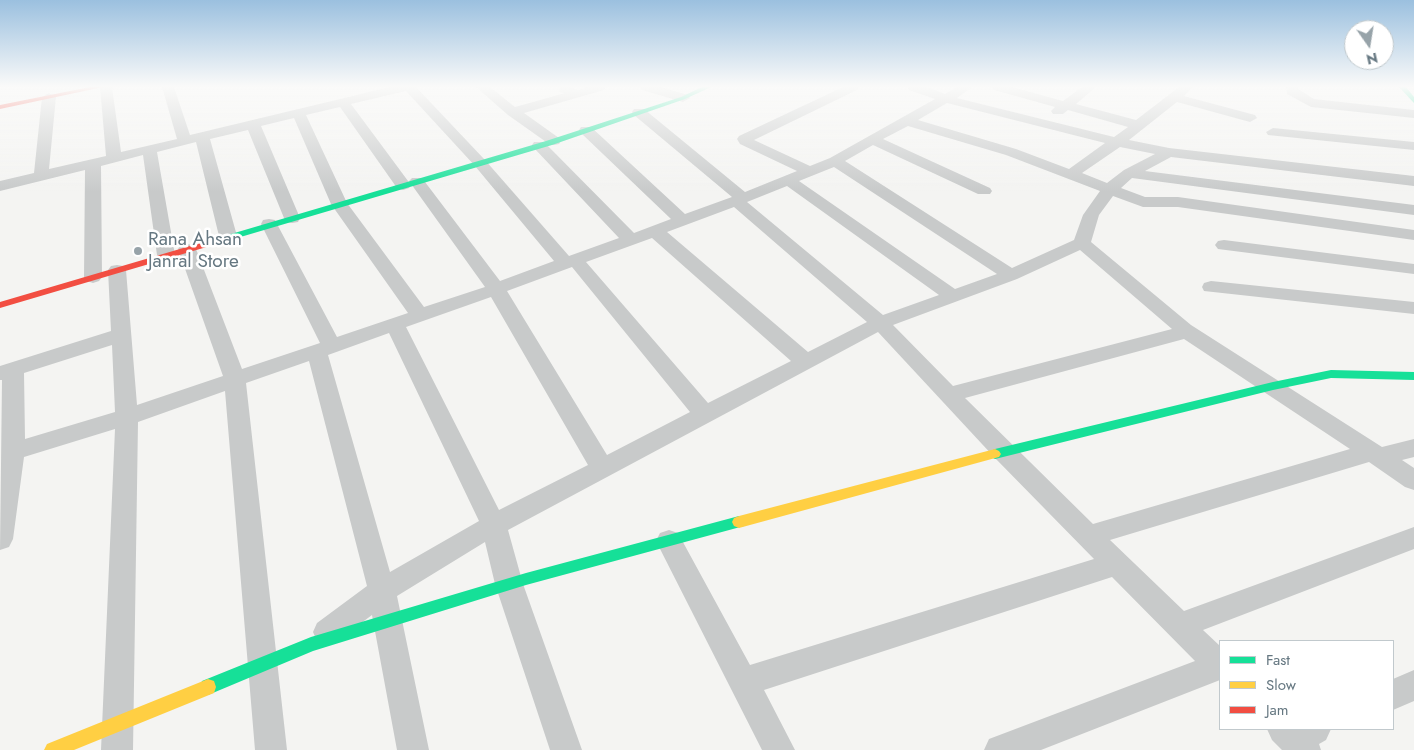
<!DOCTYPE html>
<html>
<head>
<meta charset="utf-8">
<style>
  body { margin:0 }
  #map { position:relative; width:1414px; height:750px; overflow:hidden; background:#f4f4f2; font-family:Jost,sans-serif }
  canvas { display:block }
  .legend { position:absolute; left:1219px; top:640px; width:175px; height:90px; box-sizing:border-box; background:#fff; border:1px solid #c1c9cd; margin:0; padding:6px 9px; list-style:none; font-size:15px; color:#657781 }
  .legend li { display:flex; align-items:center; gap:10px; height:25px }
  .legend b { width:25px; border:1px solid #c1c9cd }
  .north { position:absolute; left:1344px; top:20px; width:50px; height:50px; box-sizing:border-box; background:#fff; border:1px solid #c1c9cd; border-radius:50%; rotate:167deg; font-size:14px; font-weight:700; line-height:20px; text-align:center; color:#657781 }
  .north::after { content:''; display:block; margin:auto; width:18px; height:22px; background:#97a3a9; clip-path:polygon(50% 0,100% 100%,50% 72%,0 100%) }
</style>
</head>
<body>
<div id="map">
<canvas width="1414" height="750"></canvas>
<ul class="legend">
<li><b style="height:6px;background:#16e098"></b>Fast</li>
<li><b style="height:6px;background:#ffcf43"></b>Slow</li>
<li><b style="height:6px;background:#f24e42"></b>Jam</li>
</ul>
<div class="north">N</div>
</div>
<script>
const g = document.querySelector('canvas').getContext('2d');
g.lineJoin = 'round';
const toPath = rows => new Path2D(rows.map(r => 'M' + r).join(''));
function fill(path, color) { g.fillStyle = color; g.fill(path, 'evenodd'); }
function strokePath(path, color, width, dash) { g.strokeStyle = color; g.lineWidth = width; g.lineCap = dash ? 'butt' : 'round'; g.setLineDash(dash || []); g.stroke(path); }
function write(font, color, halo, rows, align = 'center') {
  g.font = font + ' Jost,sans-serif'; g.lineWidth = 5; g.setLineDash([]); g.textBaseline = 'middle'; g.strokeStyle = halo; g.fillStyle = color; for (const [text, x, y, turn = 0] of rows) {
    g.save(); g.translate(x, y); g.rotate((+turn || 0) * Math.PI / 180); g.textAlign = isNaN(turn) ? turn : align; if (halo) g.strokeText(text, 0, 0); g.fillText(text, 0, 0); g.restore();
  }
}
const street = toPath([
  [100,87,112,87,121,152,177,139,162,87,174,87,190,135,390,87,416,87,485,160,569,256,619,238,534,148,532,145,534,142,544,142,634,233,671,219,581,133,579,130,581,127,591,127,685,214,732,197,634,115,632,112,634,109,644,109,745,192,797,171,740,144,737,139,739,136,843,87,859,87,857,90,754,140,810,166,830,158,935,99,909,90,907,87,927,87,945,94,957,87,972,87,957,98,1114,137,1128,127,1068,110,1063,114,1053,114,1051,111,1055,107,994,90,992,87,1012,87,1063,101,1082,87,1096,87,1076,104,1136,120,1179,87,1193,87,1184,96,1255,115,1257,118,1250,122,1177,102,1129,140,1169,148,1414,176,1414,186,1171,157,1145,171,1414,205,1414,215,1132,178,1121,188,1145,197,1178,197,1414,230,1414,240,1178,207,1143,207,1113,196,1099,215,1091,242,1191,325,1382,447,1414,439,1414,457,1402,460,1414,468,1414,490,1405,487,1369,462,1110,540,1184,611,1414,527,1414,549,1203,630,1220,646,1220,680,1041,750,984,750,989,739,1195,661,1112,577,764,690,795,750,762,750,656,541,660,533,669,530,678,533,750,665,1094,559,995,458,878,332,508,530,523,584,582,750,550,750,495,584,485,542,397,596,429,750,397,750,372,615,337,641,327,645,317,641,313,632,317,623,367,586,309,361,246,383,287,750,255,750,225,391,138,422,133,750,101,750,115,429,24,457,13,539,9,547,0,550,2,380,0,380,0,366,111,331,108,270,111,266,117,265,123,266,126,270,137,405,223,376,178,249,181,245,187,244,193,245,196,249,242,369,320,343,261,224,263,220,269,219,275,220,277,224,337,337,408,313,331,204,294,118,261,126,300,218,298,222,292,223,286,222,284,218,248,130,210,139,237,236,234,240,228,241,222,240,219,236,196,142,157,152,175,255,172,259,166,260,160,259,157,255,143,155,101,166,102,277,99,281,93,283,87,281,84,277,85,170,0,191,0,181,34,173,42,97,49,93,56,97,49,169,106,156,100,87],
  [406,91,475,166,554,261,500,281,422,178,412,178,409,181,485,287,424,307,347,203,306,115,340,107,397,188,403,190,409,188,411,185,351,104,406,91],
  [947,103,1105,143,1069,169,1016,149,918,120,947,103],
  [908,126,1006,155,1100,191,1083,215,1074,240,1012,268,845,161,873,145,978,194,990,194,992,191,990,188,883,139,908,126],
  [1120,147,1155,154,1124,170,1107,183,1082,173,1120,147],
  [834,167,997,274,955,289,799,181,834,167],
  [787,186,939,295,883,315,747,202,787,186],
  [734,207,867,322,808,352,667,232,734,207],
  [652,238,791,361,708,403,586,262,652,238],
  [1080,250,1172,329,953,386,893,325,1017,279,1080,250],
  [572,267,690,412,607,455,507,291,572,267],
  [491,297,588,465,499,510,406,327,491,297],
  [389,333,479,521,390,572,328,355,389,333],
  [1184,339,1350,449,1093,524,965,398,1184,339],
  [112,345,115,412,25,439,24,373,112,345],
  [476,87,490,87,515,107,565,93,560,92,559,89,560,87,571,87,578,90,587,87,606,87,604,90,524,113,559,138,561,141,559,144,554,145,549,144,508,115,476,87],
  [640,87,660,87,688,95,690,98,683,102,642,90,640,87],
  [1286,87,1298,87,1298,89,1314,99,1414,110,1414,118,1311,107,1287,94,1286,87],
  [1273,128,1414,142,1414,150,1268,135,1266,132,1273,128],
  [1224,240,1414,264,1414,274,1218,249,1215,245,1218,241,1224,240],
  [1211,281,1414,302,1414,314,1204,291,1202,287,1204,283,1211,281],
  [1414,670,1414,701,1393,710,1393,679,1414,670],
  [1267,729,1331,729,1326,740,1319,744,1321,750,1282,750,1272,740,1267,729]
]);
const fast = toPath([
  [702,87,711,87,685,99,552,145,210,246,207,247,202,244,204,242,546,141,681,97,702,87],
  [1399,87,1406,87,1414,97,1414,103,1399,87],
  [1331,370,1414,372,1414,380,1331,378,1273,390,995,459,991,457,989,454,991,451,995,449,1273,382,1331,370],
  [739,516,744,518,746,522,744,526,526,585,313,651,208,695,202,693,200,687,202,681,311,637,526,573,739,516]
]);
const slow = toPath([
  [995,449,999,451,1001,454,999,457,739,528,734,526,732,522,734,518,739,516,995,449],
  [208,679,214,681,216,687,214,693,74,750,44,750,47,744,208,679]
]);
const jam = toPath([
  [90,87,103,87,0,109,0,105,90,87],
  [207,241,212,244,210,246,0,308,0,302,207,241]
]);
const markers = [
  [138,251,5,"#97a3a9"]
];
const poiNames = [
  ["Rana Ahsan",148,240],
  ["Janral Store",148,262]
];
fill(street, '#c8caca');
fill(fast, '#16e098');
fill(slow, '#ffcf43');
fill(jam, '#f24e42');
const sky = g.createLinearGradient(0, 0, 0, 192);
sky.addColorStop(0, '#9bc0df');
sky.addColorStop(0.45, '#fafaf9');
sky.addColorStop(1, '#fafaf900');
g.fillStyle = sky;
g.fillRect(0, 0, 1414, 192);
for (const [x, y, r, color] of markers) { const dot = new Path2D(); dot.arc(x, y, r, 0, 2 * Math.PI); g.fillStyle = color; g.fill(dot); strokePath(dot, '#fff', 2); }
write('19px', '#657781', '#fff', poiNames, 'left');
</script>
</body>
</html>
